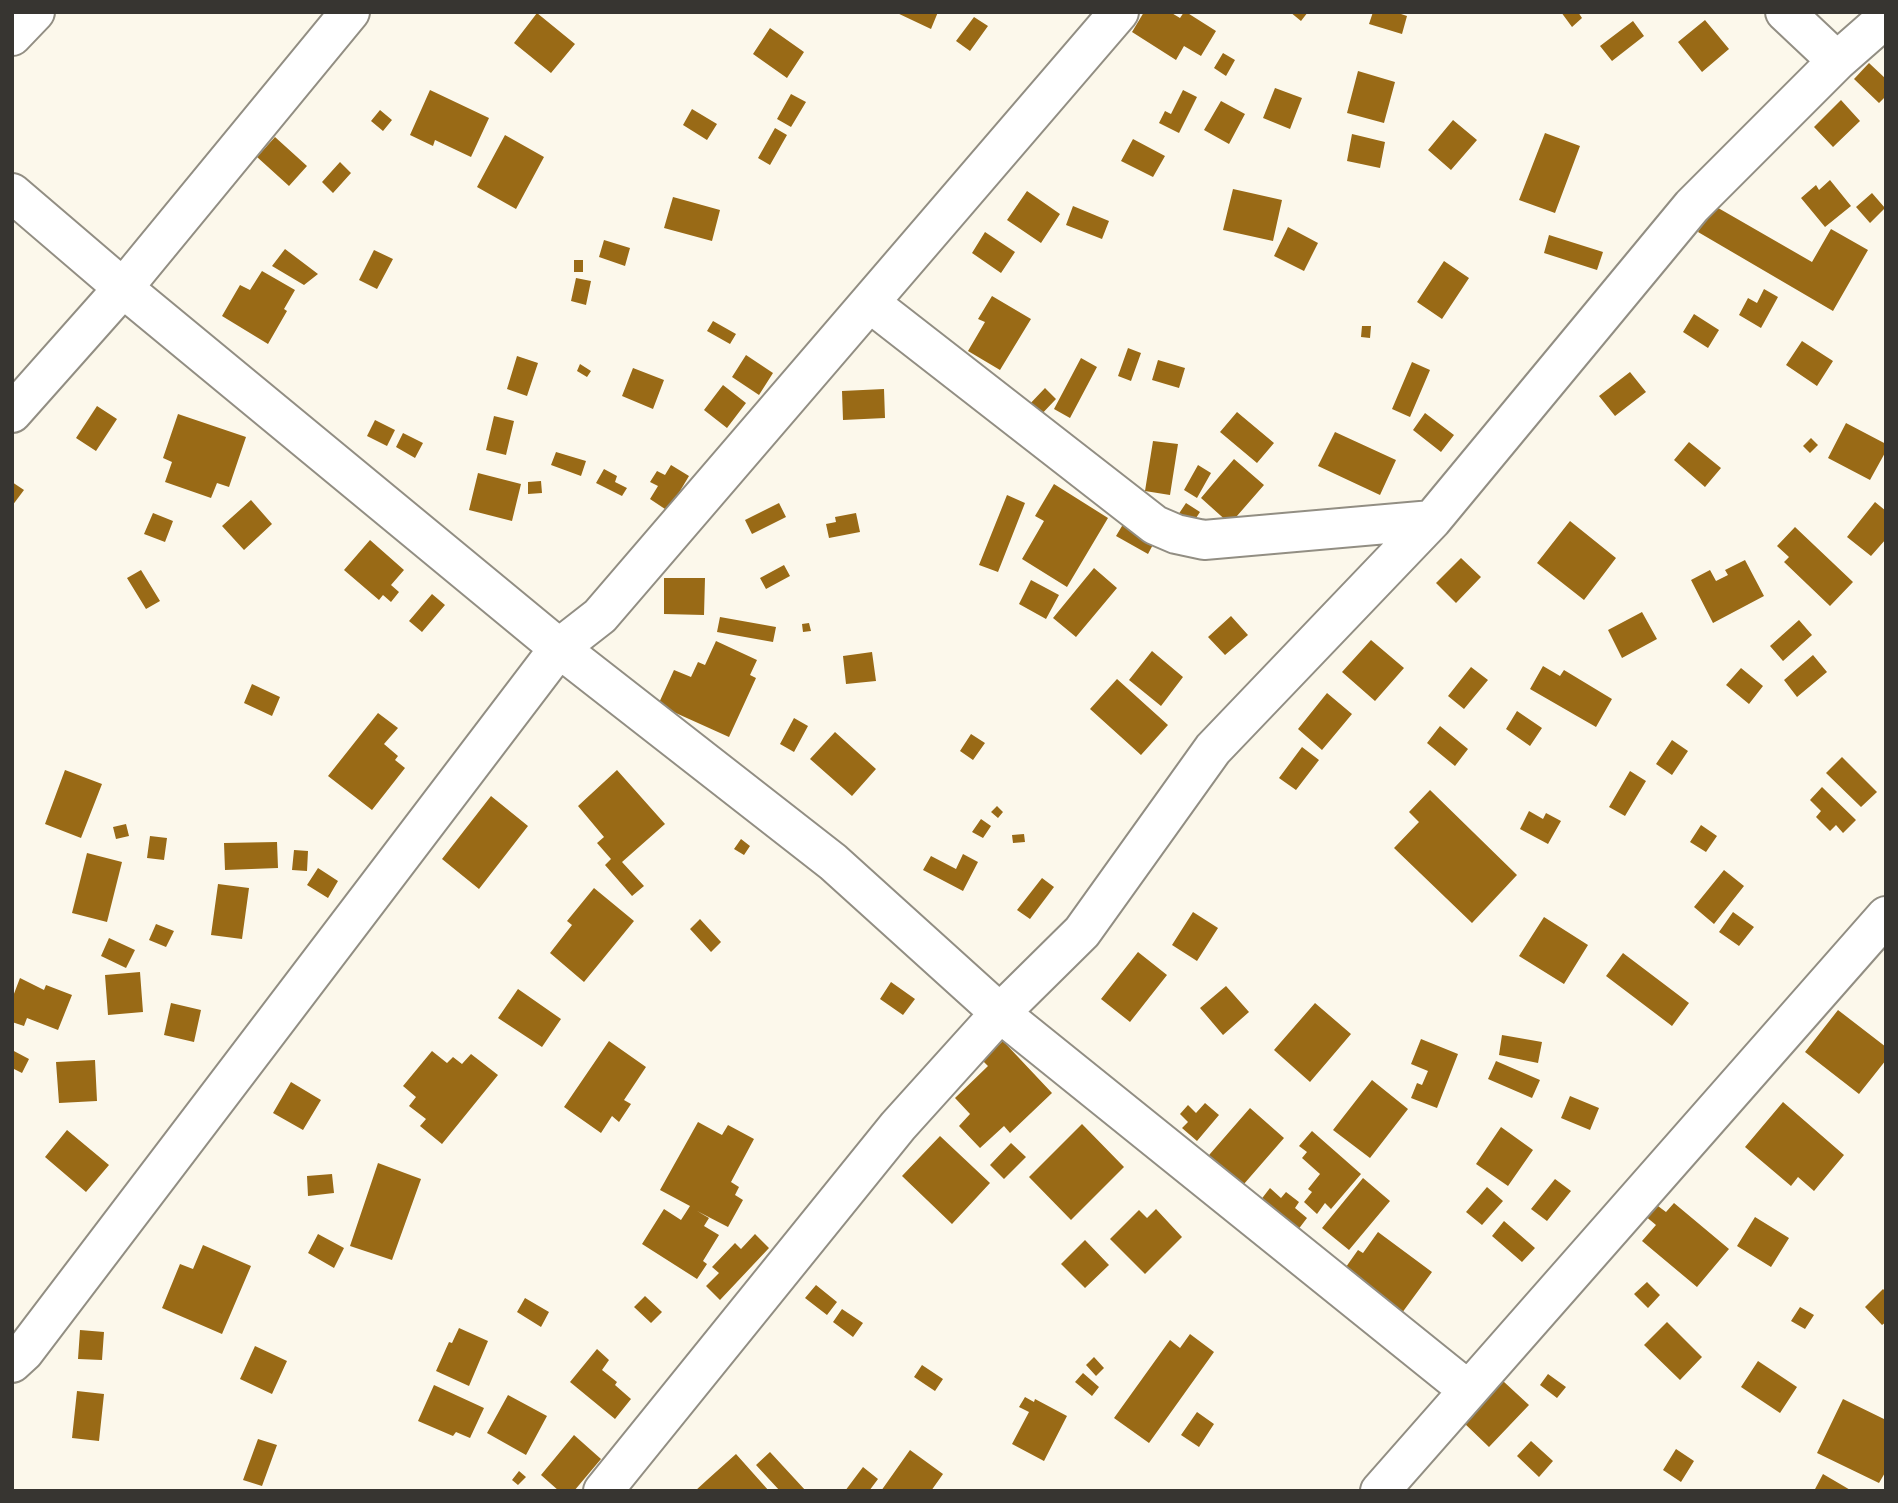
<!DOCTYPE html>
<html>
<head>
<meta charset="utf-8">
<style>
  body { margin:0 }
  #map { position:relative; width:1898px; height:1503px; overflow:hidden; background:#fcf8eb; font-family:Lato,sans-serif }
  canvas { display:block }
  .frame { position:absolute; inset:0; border:14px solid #373531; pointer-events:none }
</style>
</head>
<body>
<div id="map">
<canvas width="1898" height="1503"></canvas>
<div class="frame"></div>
</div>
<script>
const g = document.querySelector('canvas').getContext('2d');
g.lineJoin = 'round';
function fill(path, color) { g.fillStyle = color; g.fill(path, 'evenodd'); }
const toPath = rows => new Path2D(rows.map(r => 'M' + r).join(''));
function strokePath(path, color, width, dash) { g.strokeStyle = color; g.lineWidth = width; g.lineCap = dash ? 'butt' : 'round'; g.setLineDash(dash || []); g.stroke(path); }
const building = toPath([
  [895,12,938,12,931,29],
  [1144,12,1170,12,1180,18,1184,12,1186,12,1216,31,1201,56,1184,46,1176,60,1132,32],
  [1290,12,1308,12,1301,21],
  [1373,12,1395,12,1407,16,1402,34,1369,24],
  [1561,12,1578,12,1582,18,1572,27],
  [537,13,575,44,551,73,514,43],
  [974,17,988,26,970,51,956,41],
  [1705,20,1729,49,1702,72,1678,42],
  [1633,21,1644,36,1612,61,1600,46],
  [770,28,804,52,787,78,753,54],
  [1223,53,1235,60,1226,76,1214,68],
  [1869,63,1886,79,1886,96,1879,103,1854,79],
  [1358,71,1395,82,1384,123,1347,113],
  [1275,88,1302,98,1290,129,1263,118],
  [430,90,489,118,471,157,435,140,433,146,410,135],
  [1183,90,1197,97,1179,133,1159,123,1165,111,1171,114],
  [791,94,806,102,791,127,777,119],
  [1841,100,1860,121,1833,147,1814,127],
  [1221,101,1245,114,1229,144,1204,130],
  [692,109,717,124,707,140,683,125],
  [380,110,392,120,383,131,371,121],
  [1453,120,1477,140,1451,170,1428,150],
  [775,128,787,135,770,165,758,158],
  [1545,133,1580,146,1555,213,1519,200],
  [1352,134,1385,142,1380,168,1347,161],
  [505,135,544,157,516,209,477,187],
  [275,137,307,166,289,186,257,157],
  [1133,139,1165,156,1153,177,1121,161],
  [340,162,351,173,333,193,322,182],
  [1830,180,1851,206,1825,227,1801,198,1816,185,1819,190],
  [1233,189,1282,200,1273,241,1223,230],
  [1027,191,1060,214,1041,243,1007,220],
  [1872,193,1885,208,1870,223,1856,207],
  [673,197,720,210,712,241,664,228],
  [1713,205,1812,262,1831,229,1868,250,1833,311,1698,232],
  [1073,206,1109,221,1102,239,1066,225],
  [1288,227,1318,243,1304,271,1274,256],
  [985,232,1015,252,1001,273,972,253],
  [1549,235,1603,252,1597,270,1544,253],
  [604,240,630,248,625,266,599,257],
  [285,249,318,274,304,285,272,266],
  [374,250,393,259,377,289,359,280],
  [574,260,583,260,583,272,574,272],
  [1444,261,1469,278,1442,319,1417,302],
  [262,271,295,290,284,309,287,311,268,344,222,316,240,285,250,290],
  [576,278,591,281,586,305,571,301],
  [1764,289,1778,297,1761,328,1739,315,1748,298,1757,303],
  [992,296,1031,319,1000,370,968,351,985,322,978,319],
  [1694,314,1719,330,1708,348,1683,332],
  [713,321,736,334,730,344,707,331],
  [1362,326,1371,326,1370,338,1361,337],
  [1802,341,1833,361,1817,386,1786,365],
  [1128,348,1141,353,1131,381,1118,376],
  [746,355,773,373,759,395,732,377],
  [517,356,538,363,527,396,507,389],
  [1081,358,1097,367,1070,418,1054,409],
  [1158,360,1185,368,1179,388,1152,380],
  [1412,362,1430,370,1410,417,1392,409],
  [580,364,591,371,587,377,577,371],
  [633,368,664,380,653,409,622,396],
  [1630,372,1646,392,1615,416,1599,396],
  [723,385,746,403,727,428,704,410],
  [1045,388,1056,399,1037,419,1026,408],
  [884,389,885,418,843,420,842,391],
  [97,406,117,419,96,451,76,438],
  [1237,412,1274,443,1257,463,1220,432],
  [1425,413,1454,435,1441,452,1413,430],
  [178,414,246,437,229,487,217,483,211,498,165,482,172,462,163,458],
  [494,416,514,421,506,455,486,450],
  [375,420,395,430,387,446,367,436],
  [1846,423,1886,444,1886,451,1870,480,1828,458],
  [1335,432,1396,460,1380,495,1318,466],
  [403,433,423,443,415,458,396,447],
  [1811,438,1818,445,1810,453,1803,446],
  [1153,441,1178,444,1170,495,1145,491],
  [1689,442,1721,468,1705,487,1674,460],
  [556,452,586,461,581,476,551,465],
  [1234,459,1264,485,1230,524,1201,498],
  [671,465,689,476,668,511,650,499,658,486,650,482,657,471,665,475],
  [1198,465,1211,473,1197,498,1184,490],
  [604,469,617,476,615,482,627,488,622,496,596,483],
  [478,473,521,484,512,521,469,510],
  [541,481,542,493,528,494,528,482],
  [12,482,24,490,12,506],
  [1054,484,1108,518,1067,587,1022,559,1044,521,1035,516],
  [1007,495,1025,503,998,572,979,565],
  [251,500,272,524,244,550,222,526],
  [1875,502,1886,511,1886,539,1871,556,1847,537],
  [779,503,786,517,752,534,745,520],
  [1186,503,1200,512,1186,533,1172,524],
  [153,513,173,521,165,542,144,534],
  [856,513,860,532,829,538,826,524,836,522,835,517],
  [1125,521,1156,539,1148,554,1116,536],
  [1570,521,1616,558,1584,600,1537,563],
  [1795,527,1853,582,1830,606,1784,562,1789,557,1777,546],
  [370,540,404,570,391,585,399,592,391,602,383,595,379,600,344,570],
  [1461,558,1481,577,1456,603,1436,583],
  [1745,560,1764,596,1713,623,1691,580,1710,570,1716,581,1728,575,1725,570],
  [784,565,790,576,766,589,760,578],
  [1094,568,1117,588,1076,637,1053,618],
  [141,570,160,601,146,609,127,578],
  [664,578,705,578,704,615,664,614],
  [1031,580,1059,595,1046,619,1019,604],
  [432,594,445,605,422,632,409,621],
  [1642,612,1657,639,1622,658,1608,630],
  [1231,616,1248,635,1225,655,1208,637],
  [720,617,776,627,773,642,717,632],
  [1799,620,1812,635,1783,661,1770,646],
  [809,623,811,631,803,632,802,624],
  [1371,640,1404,668,1375,701,1342,672],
  [716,641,757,660,750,675,756,678,729,737,658,705,674,670,691,677,698,662,705,665],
  [1152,651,1183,677,1161,706,1129,680],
  [872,652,876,681,846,684,843,656],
  [1813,655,1827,672,1797,697,1784,680],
  [1543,666,1560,676,1564,670,1612,699,1596,727,1530,689],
  [1471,667,1488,680,1464,709,1448,696],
  [1741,668,1763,686,1749,704,1726,685],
  [1117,679,1168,725,1141,755,1090,709],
  [252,684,280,697,272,716,244,703],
  [1327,693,1352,714,1322,750,1298,729],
  [1517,711,1542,728,1530,746,1506,729],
  [378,713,398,728,384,744,398,756,395,760,405,768,372,810,328,776],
  [794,718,808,726,794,752,780,744],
  [1440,726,1468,749,1455,766,1427,743],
  [835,732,876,769,852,796,810,759],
  [971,734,985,743,973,760,960,751],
  [1672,740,1688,751,1672,775,1656,764],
  [1302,747,1319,760,1296,790,1279,778],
  [1842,757,1877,792,1861,807,1826,773],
  [65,770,102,784,81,838,45,824],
  [617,770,665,824,622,862,644,886,632,896,605,865,611,859,597,843,604,837,578,806],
  [1630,771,1646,781,1625,816,1609,807],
  [1822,787,1856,820,1843,833,1836,825,1830,831,1816,817,1821,811,1810,800],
  [1430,790,1517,875,1472,923,1394,848,1419,822,1409,812],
  [491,796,528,826,479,889,442,859],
  [997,806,1003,812,998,818,991,812],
  [1529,811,1543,819,1546,813,1561,821,1548,844,1520,829],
  [981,819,991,826,983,838,972,832],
  [126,824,129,836,116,839,113,827],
  [1701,825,1717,836,1706,852,1690,842],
  [1024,834,1025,842,1013,843,1012,835],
  [150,836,167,838,164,860,147,858],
  [741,839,750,846,744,855,734,849],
  [277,842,278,868,225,870,224,843],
  [294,850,308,851,307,871,292,870],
  [87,853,122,862,107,922,72,913],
  [963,854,978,862,963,891,923,870,931,856,956,869],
  [318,868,338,881,328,898,307,885],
  [1724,870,1744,886,1714,924,1694,907],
  [1042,878,1054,887,1030,919,1017,910],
  [218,884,249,888,242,939,211,935],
  [594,888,634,921,584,982,550,953,572,925,567,921],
  [1193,912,1218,928,1197,961,1172,945],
  [1733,912,1754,927,1739,946,1719,932],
  [1544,917,1588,945,1564,984,1519,956],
  [700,919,721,942,711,952,690,929],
  [156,924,174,931,166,947,149,940],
  [109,938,135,950,126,968,101,956],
  [1138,952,1167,975,1130,1022,1101,999],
  [1623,953,1689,1003,1672,1026,1606,976],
  [140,972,143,1012,108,1015,105,975],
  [20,978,44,990,46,985,72,995,58,1030,27,1018,24,1026,12,1022,12,999],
  [891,982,915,999,903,1015,880,999],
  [1226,986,1249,1012,1223,1035,1200,1008],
  [518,989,561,1019,542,1047,498,1018],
  [171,1003,201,1010,194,1042,164,1035],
  [1315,1003,1351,1034,1310,1082,1274,1050],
  [1838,1010,1886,1047,1886,1060,1859,1094,1805,1052],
  [1502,1035,1542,1042,1538,1063,1499,1055],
  [1421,1039,1458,1054,1437,1108,1411,1098,1417,1083,1422,1085,1428,1071,1411,1064],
  [609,1041,646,1067,624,1100,631,1104,619,1122,612,1116,601,1133,564,1107],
  [1003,1041,1052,1093,1010,1133,1004,1126,980,1148,959,1126,970,1114,955,1098,988,1066,982,1060],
  [12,1050,29,1059,22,1073,12,1068],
  [432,1051,447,1063,453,1057,462,1064,471,1054,498,1075,442,1144,420,1126,426,1119,409,1106,416,1097,403,1086],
  [95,1060,97,1101,59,1103,56,1062],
  [1496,1061,1540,1080,1532,1098,1488,1079],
  [1372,1080,1408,1109,1370,1158,1333,1130],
  [291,1082,321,1100,303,1130,273,1113],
  [1570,1096,1599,1108,1590,1130,1561,1118],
  [1783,1102,1844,1155,1814,1191,1798,1177,1791,1186,1745,1147],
  [1205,1103,1219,1115,1197,1141,1182,1128,1188,1122,1180,1114,1188,1105,1196,1113],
  [1250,1108,1284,1138,1237,1192,1203,1162],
  [698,1122,722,1135,728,1125,754,1139,731,1182,739,1187,735,1195,743,1200,728,1227,697,1211,709,1218,704,1226,719,1235,703,1261,707,1264,697,1279,642,1244,664,1209,681,1220,690,1206,660,1190],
  [1082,1124,1124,1167,1071,1220,1029,1177],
  [1501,1127,1533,1150,1508,1186,1476,1164],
  [67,1130,109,1165,86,1192,45,1157],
  [1312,1131,1361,1174,1331,1209,1325,1203,1317,1214,1304,1202,1312,1192,1308,1189,1320,1174,1302,1158,1307,1152,1299,1146],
  [940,1136,990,1183,952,1224,902,1176],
  [1011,1143,1026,1157,1004,1179,990,1165],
  [378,1163,421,1179,392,1260,350,1246],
  [332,1174,334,1193,308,1196,307,1176],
  [1363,1178,1390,1201,1349,1250,1322,1228],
  [1555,1179,1571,1191,1547,1221,1531,1209],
  [1487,1187,1503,1201,1482,1225,1466,1212],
  [1270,1188,1281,1198,1286,1192,1299,1202,1295,1208,1307,1218,1291,1239,1253,1210],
  [1654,1203,1666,1212,1674,1203,1729,1249,1697,1287,1642,1241,1656,1225,1644,1215],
  [1156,1209,1182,1237,1145,1274,1110,1239,1139,1210,1147,1218],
  [1755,1217,1789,1238,1771,1267,1737,1246],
  [1504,1221,1535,1248,1522,1262,1492,1236],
  [1378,1232,1432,1272,1399,1317,1341,1274,1358,1250,1363,1253],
  [318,1234,344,1248,334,1268,308,1253],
  [755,1234,769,1248,720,1300,706,1286,719,1273,712,1267,735,1243,741,1249],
  [1085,1240,1109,1265,1085,1288,1061,1264],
  [203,1245,251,1266,222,1334,162,1308,180,1264,193,1269],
  [1647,1282,1660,1295,1648,1308,1634,1294],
  [816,1285,837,1302,827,1315,805,1298],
  [1883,1289,1886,1292,1886,1322,1882,1325,1865,1307],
  [645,1296,662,1312,651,1323,634,1307],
  [525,1298,549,1312,541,1327,517,1312],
  [1800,1307,1814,1315,1805,1329,1791,1321],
  [842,1309,863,1323,853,1337,833,1322],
  [1667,1322,1702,1357,1680,1380,1644,1345],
  [459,1328,488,1341,469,1386,436,1371,449,1342,452,1343],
  [80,1330,104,1332,102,1360,78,1359],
  [1190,1334,1214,1352,1149,1443,1114,1418,1170,1340,1180,1348],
  [255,1346,287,1361,272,1394,240,1379],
  [597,1349,609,1360,602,1370,617,1382,615,1385,631,1399,615,1419,570,1382],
  [1094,1357,1104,1368,1096,1376,1086,1365],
  [1758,1361,1797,1387,1780,1413,1741,1387],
  [922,1365,943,1379,935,1391,914,1377],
  [1083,1373,1099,1387,1092,1396,1075,1382],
  [1548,1374,1566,1387,1557,1398,1540,1385],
  [1503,1381,1529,1405,1489,1447,1463,1422],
  [434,1385,484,1408,470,1438,456,1432,453,1436,418,1421],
  [77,1391,104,1394,99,1441,72,1438],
  [508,1395,547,1416,526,1455,487,1433],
  [1025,1397,1034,1402,1035,1399,1067,1416,1044,1461,1012,1444,1029,1412,1019,1407],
  [1843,1399,1886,1420,1886,1471,1879,1483,1817,1453],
  [1197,1412,1214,1424,1199,1447,1181,1435],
  [574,1435,601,1459,574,1491,559,1491,541,1475],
  [258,1439,277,1445,262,1486,243,1480],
  [1531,1441,1553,1461,1539,1477,1517,1456],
  [1676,1449,1694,1461,1681,1482,1663,1470],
  [910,1450,943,1474,931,1491,881,1491],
  [770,1452,806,1491,780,1491,756,1465],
  [736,1454,769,1491,695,1491,707,1480],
  [863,1467,878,1479,869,1491,845,1491],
  [519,1471,526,1477,518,1485,512,1480],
  [1823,1474,1852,1491,1814,1491]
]);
const minor = toPath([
  [1785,12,1837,61],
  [12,36,35,12],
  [12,193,123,288,559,648,600,616,1119,12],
  [870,303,1155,525,1176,534,1204,540,1432,520],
  [12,413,123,288,350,12],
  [12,1363,24,1352,559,648,833,862,1000,1013,1468,1390],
  [603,1491,898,1126,1000,1013,1082,932,1213,749,1432,520,1692,206,1837,61,1886,18],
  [1380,1491,1886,916]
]);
fill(building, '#996a16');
strokePath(minor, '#928e83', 42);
strokePath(minor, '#fff', 38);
</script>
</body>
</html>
